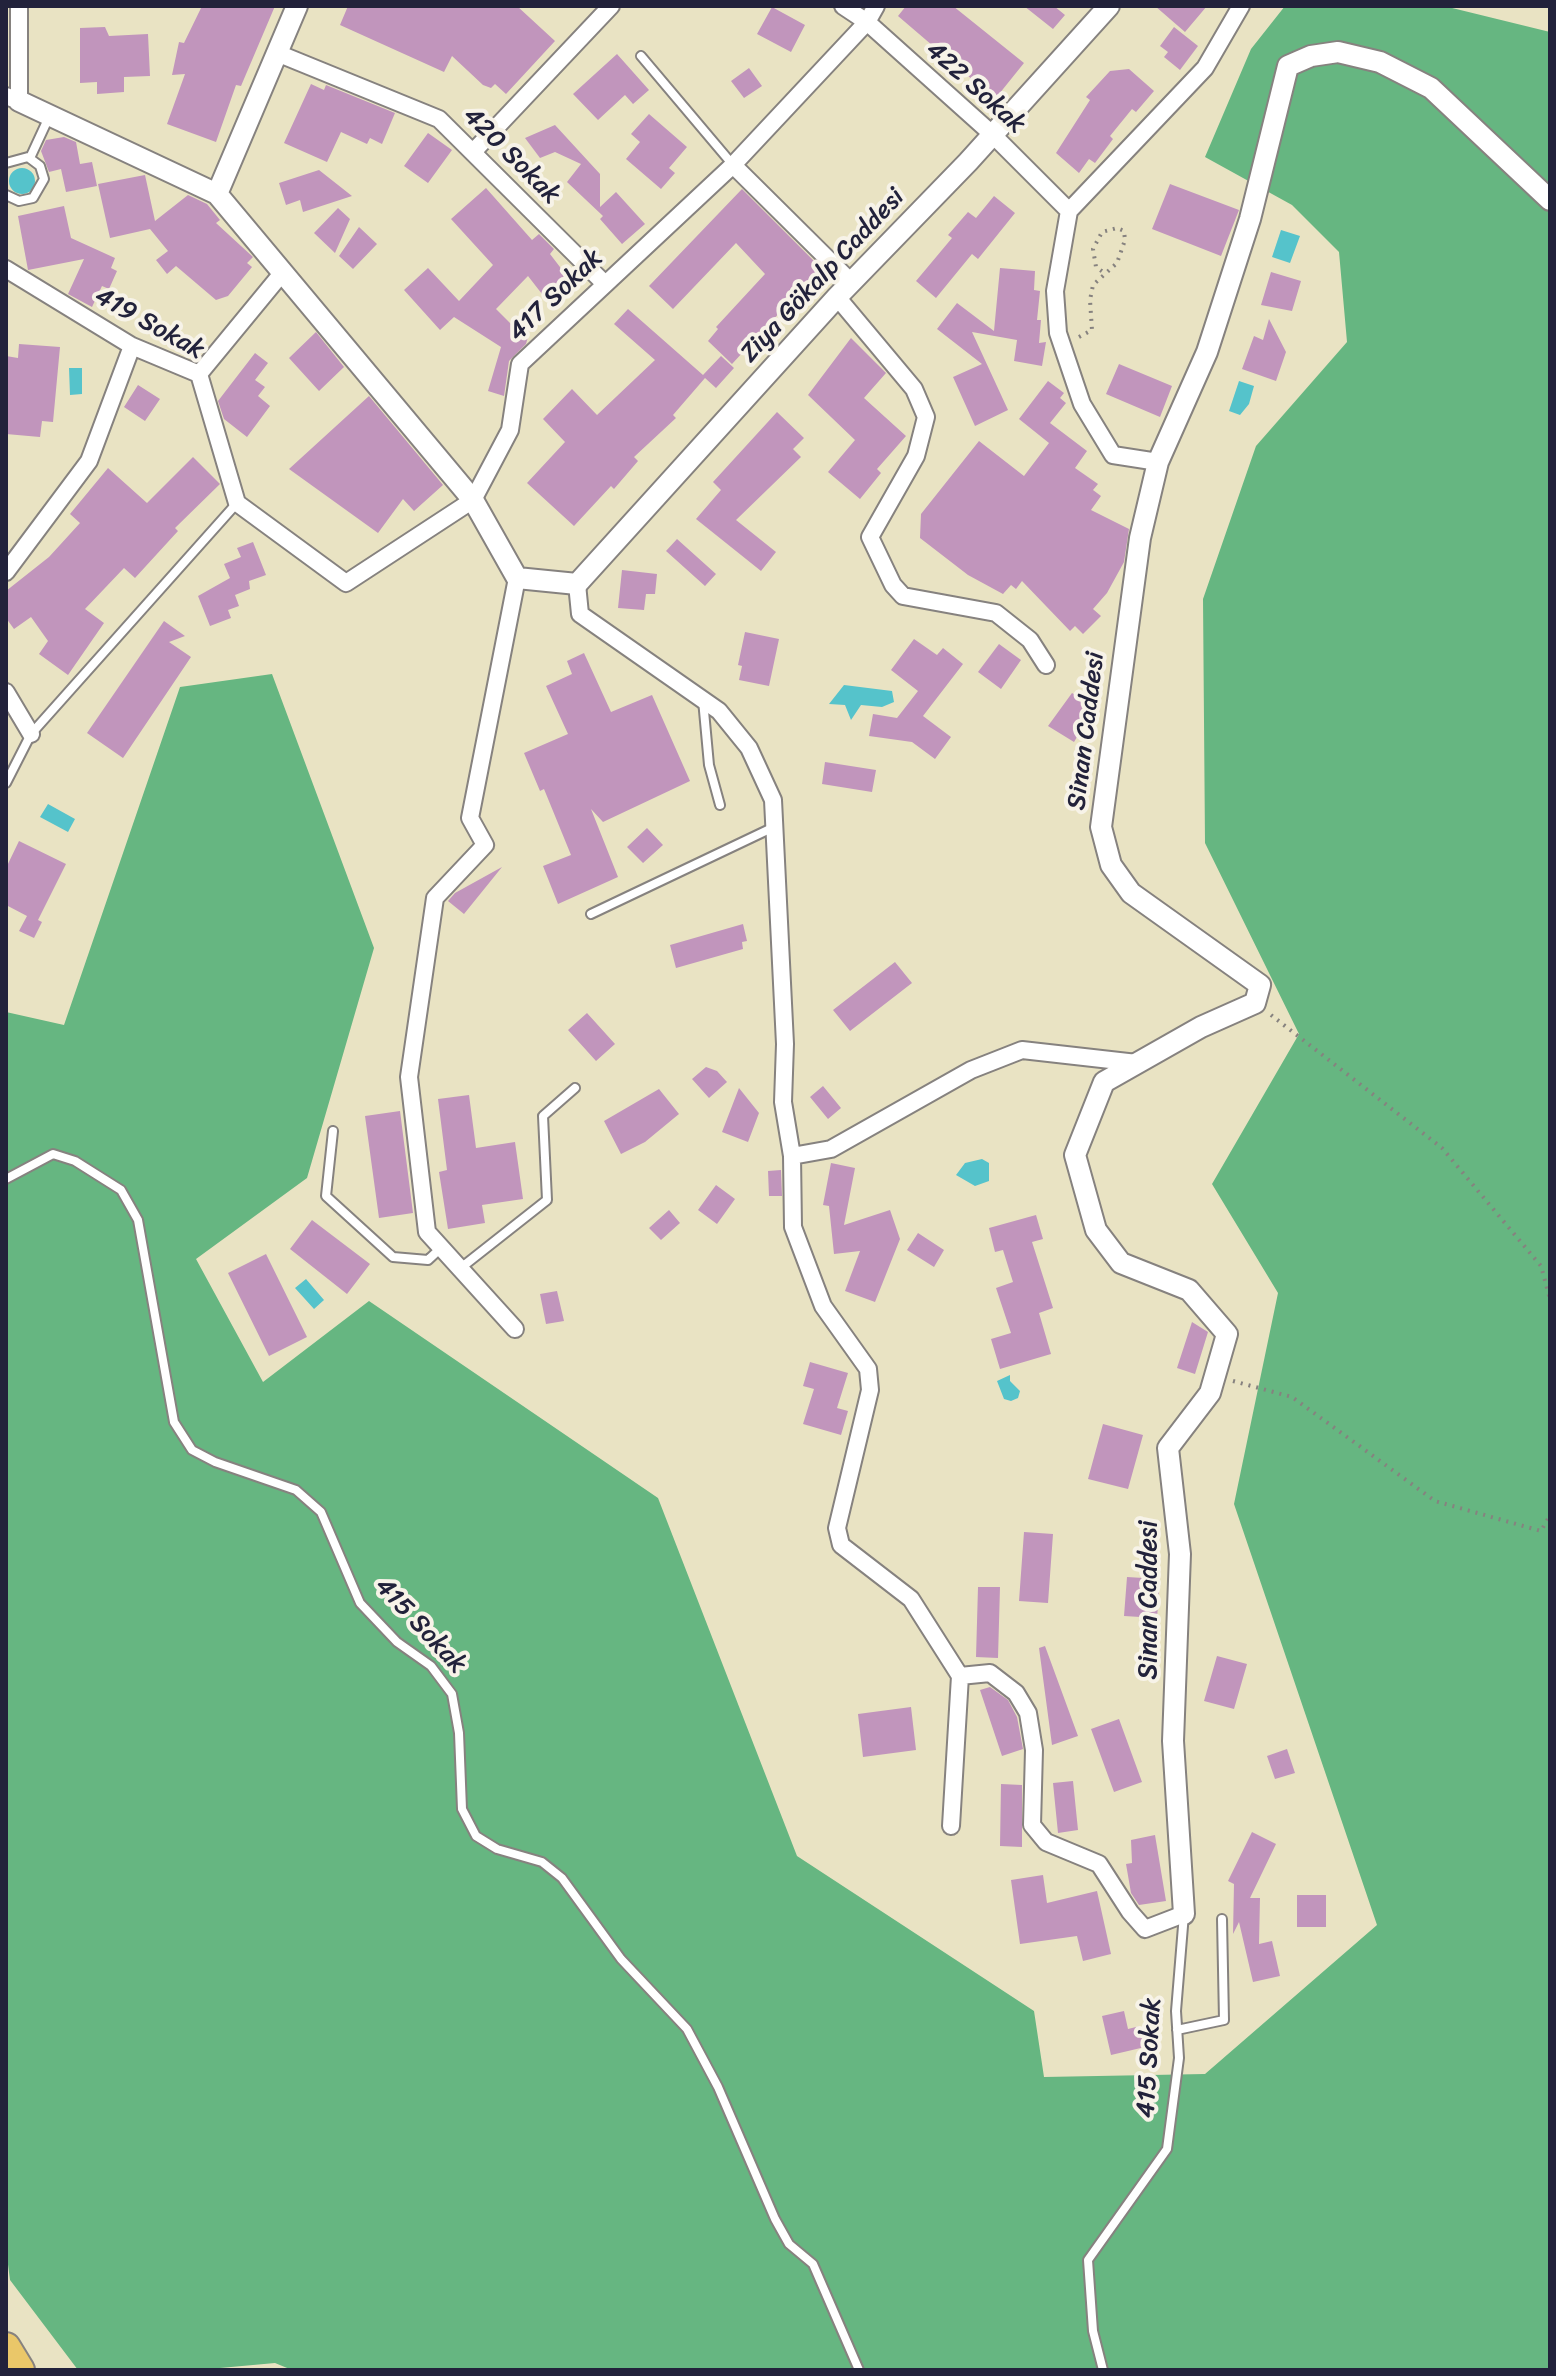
<!DOCTYPE html>
<html>
<head>
<meta charset="utf-8">
<style>
  body { margin:0 }
  #map { position:relative; width:1556px; height:2376px; overflow:hidden; background:#e9e3c3; font-family:Sriracha,sans-serif }
  canvas { display:block }
  .frame { position:absolute; inset:0; border:8px solid #22223b; pointer-events:none }
</style>
</head>
<body>
<div id="map">
<canvas width="1556" height="2376"></canvas>
<div class="frame"></div>
</div>
<script>
const g = document.querySelector('canvas').getContext('2d');
g.lineJoin = 'round';
function fill(path, color) { g.fillStyle = color; g.fill(path, 'evenodd'); }
const toPath = rows => new Path2D(rows.map(r => 'M' + r).join(''));
function strokePath(path, color, width, dash) { g.strokeStyle = color; g.lineWidth = width; g.lineCap = dash ? 'butt' : 'round'; g.setLineDash(dash || []); g.stroke(path); }
function write(font, color, halo, rows, align = 'center') {
  g.font = font + ' Sriracha,sans-serif'; g.lineWidth = 8; g.setLineDash([]); g.textBaseline = 'middle'; g.strokeStyle = halo; g.fillStyle = color; for (const [text, x, y, turn = 0] of rows) {
    g.save(); g.translate(x, y); g.rotate((+turn || 0) * Math.PI / 180); g.textAlign = isNaN(turn) ? turn : align; if (halo) g.strokeText(text, 0, 0); g.fillText(text, 0, 0); g.restore();
  }
}
const forest = toPath([
  [1285,6,1444,6,1550,32,1550,2370,292,2370,275,2363,198,2370,78,2370,10,2280,6,2249,6,1012,64,1025,180,687,272,674,374,948,307,1178,196,1259,263,1382,369,1301,658,1498,797,1856,1034,2011,1044,2077,1205,2074,1377,1925,1234,1504,1278,1293,1212,1184,1299,1034,1205,843,1203,599,1256,446,1347,342,1339,252,1292,205,1205,157,1251,49]
]);
const water = toPath([
  '9 181a13 13 0 1 1 26 0a13 13 0 1 1-26 0Z',
  [1281,230,1300,236,1290,263,1272,257],
  [69,368,82,368,82,394,70,395],
  [1239,381,1254,386,1249,404,1240,415,1229,411],
  [844,685,892,691,894,702,882,707,861,705,851,720,845,705,829,704],
  [48,804,75,819,68,832,40,817],
  [982,1159,989,1163,989,1181,975,1186,956,1175,965,1163],
  [306,1279,324,1300,314,1309,295,1288],
  [1010,1375,1010,1381,1020,1391,1018,1398,1011,1401,1004,1399,997,1381]
]);
const building = toPath([
  [202,6,275,6,241,86,236,85,216,142,167,124,185,74,172,75,179,42,184,43],
  [348,6,517,6,555,41,506,94,495,84,491,88,483,85,452,56,444,72,340,25],
  [906,6,953,6,1024,63,995,99,898,16],
  [1024,6,1054,6,1065,15,1053,29],
  [1155,6,1207,6,1185,32],
  [772,7,805,25,791,52,757,34],
  [105,27,109,36,148,34,150,76,124,77,124,92,97,94,97,82,80,83,80,28],
  [1174,27,1198,46,1180,70,1164,57,1168,52,1160,46],
  [617,54,649,90,633,104,625,95,598,120,573,94],
  [749,68,762,86,744,98,731,81],
  [1129,69,1154,91,1136,112,1132,109,1110,136,1113,139,1095,163,1089,159,1079,173,1056,153,1090,100,1086,97,1110,71],
  [311,84,324,90,326,85,395,113,382,144,370,138,367,144,341,132,327,162,284,143],
  [649,114,687,147,669,168,675,173,661,189,626,159,640,142,631,134],
  [555,125,600,174,600,207,616,192,645,224,622,244,600,219,603,216,567,182,581,164,555,152,540,158,525,138],
  [428,133,452,150,428,183,404,166],
  [64,137,76,142,80,164,92,162,97,186,66,192,61,169,49,172,41,151,46,140],
  [319,170,352,196,303,212,300,200,286,205,279,183],
  [145,175,155,221,188,195,207,204,220,220,216,223,253,257,247,263,252,267,228,296,216,300,176,266,167,274,156,260,168,251,150,229,110,238,98,184],
  [1170,184,1239,210,1221,256,1152,229],
  [486,188,532,240,539,234,554,249,550,254,573,284,549,303,528,276,496,309,516,329,529,333,526,344,509,361,504,396,488,391,501,347,454,317,440,330,404,290,428,268,459,301,493,265,451,219],
  [742,189,821,268,732,364,708,341,718,329,716,327,765,274,736,243,673,309,649,286],
  [994,196,1015,213,978,259,972,254,936,298,916,281,952,238,948,235,968,212,976,218],
  [64,206,71,238,115,258,111,268,117,271,109,289,102,286,92,307,68,294,84,259,28,270,18,216],
  [338,208,350,219,335,253,314,233],
  [359,227,377,244,353,269,339,256],
  [1000,268,1035,271,1034,290,1040,291,1037,320,1041,320,1039,343,1046,342,1042,366,1014,361,1017,340,972,332,1008,410,975,426,953,377,982,364,937,329,957,303,994,331],
  [1271,272,1301,281,1292,311,1261,305],
  [628,309,703,375,721,356,734,368,716,388,705,378,673,415,676,418,634,457,638,461,614,489,611,486,574,526,527,483,565,442,543,419,572,389,597,415,655,360,614,324],
  [1269,319,1286,352,1276,381,1242,369,1254,336,1263,340],
  [316,332,344,367,319,391,289,358],
  [851,338,886,373,864,398,906,436,877,469,881,473,860,499,828,472,855,440,808,395],
  [19,344,60,347,53,422,42,421,40,437,6,434,6,356,18,358],
  [255,353,268,363,255,380,265,387,258,396,270,406,247,437,224,419,218,401],
  [1119,364,1172,386,1160,417,1106,394],
  [1048,381,1064,393,1060,398,1066,403,1050,423,1087,451,1075,468,1098,484,1093,490,1101,496,1091,510,1129,529,1124,562,1107,593,1093,609,1101,616,1083,634,1075,626,1070,631,1022,581,1016,589,1011,585,1003,594,968,575,920,538,921,514,979,441,1024,476,1049,443,1019,419],
  [138,385,160,399,145,421,124,407],
  [369,396,443,485,414,511,403,499,378,533,289,469],
  [777,412,804,438,793,449,801,457,736,520,776,552,761,571,696,519,721,490,713,482],
  [193,457,220,484,175,528,178,531,135,578,124,568,85,609,104,623,68,675,39,654,48,641,31,617,14,629,6,618,6,591,49,557,80,523,70,514,108,468,147,503],
  [677,539,716,574,705,586,666,551],
  [253,542,266,575,249,581,250,589,235,595,239,606,228,610,231,618,210,626,198,596,230,578,224,564,241,557,237,548],
  [622,570,657,574,655,594,646,594,644,610,618,608],
  [164,621,185,636,169,642,191,657,123,758,87,733],
  [745,632,779,639,769,686,739,680,742,666,738,665],
  [914,639,937,655,943,648,963,664,923,716,951,737,935,759,912,742,869,736,873,714,897,718,918,691,891,670],
  [999,644,1021,660,1001,689,978,672],
  [584,653,611,712,652,695,690,781,603,822,591,809,618,877,558,904,543,866,571,855,544,789,540,791,524,753,568,734,546,686,572,674,567,661],
  [1072,693,1095,707,1074,742,1048,726],
  [825,762,876,770,872,792,822,784],
  [647,828,663,845,643,863,627,847],
  [19,841,66,864,38,920,42,922,34,938,19,931,27,916,6,905,6,868],
  [502,867,464,914,448,901,455,893],
  [743,924,747,941,742,942,743,949,676,968,670,945],
  [895,962,912,983,850,1031,833,1010],
  [587,1013,615,1044,596,1061,568,1030],
  [706,1067,717,1071,727,1082,709,1098,692,1079],
  [823,1086,841,1108,828,1119,810,1097],
  [739,1088,759,1113,748,1142,722,1132],
  [659,1089,679,1114,645,1142,621,1154,604,1121],
  [469,1095,476,1148,515,1142,523,1199,482,1205,485,1223,448,1229,439,1172,447,1170,438,1099],
  [400,1111,413,1213,379,1218,365,1116],
  [831,1163,855,1168,844,1225,890,1210,900,1239,875,1302,845,1291,860,1251,834,1254,829,1206,823,1205],
  [781,1170,782,1196,769,1196,768,1171],
  [716,1185,735,1199,717,1224,698,1210],
  [669,1210,680,1223,661,1240,649,1228],
  [1036,1215,1043,1239,1032,1242,1053,1308,1039,1313,1051,1354,1000,1369,991,1339,1011,1333,996,1288,1013,1282,1003,1250,995,1252,989,1228],
  [312,1220,370,1264,347,1294,290,1249],
  [918,1233,944,1250,934,1267,907,1250],
  [266,1254,307,1337,269,1356,228,1273],
  [557,1291,564,1321,546,1324,540,1294],
  [1192,1322,1208,1332,1195,1374,1177,1368],
  [810,1362,848,1373,837,1408,848,1411,841,1435,803,1424,814,1389,803,1386],
  [1103,1424,1143,1435,1128,1489,1088,1479],
  [1024,1532,1053,1534,1048,1603,1019,1601],
  [1127,1577,1160,1579,1157,1618,1124,1616],
  [978,1587,1000,1587,998,1658,976,1657],
  [1045,1646,1078,1736,1052,1745,1039,1648],
  [1217,1656,1247,1664,1234,1709,1204,1701],
  [990,1687,1008,1700,1017,1717,1023,1749,1002,1756,980,1690],
  [911,1707,916,1750,863,1757,858,1714],
  [1119,1719,1142,1782,1114,1792,1091,1729],
  [1287,1749,1295,1773,1275,1779,1267,1756],
  [1073,1781,1078,1830,1058,1833,1053,1783],
  [1001,1784,1022,1785,1022,1847,1000,1846],
  [1252,1832,1276,1844,1250,1898,1260,1898,1259,1944,1272,1941,1280,1976,1253,1982,1239,1922,1233,1934,1234,1884,1228,1881],
  [1155,1835,1166,1901,1139,1905,1131,1893,1126,1864,1132,1863,1131,1840],
  [1043,1875,1047,1903,1097,1891,1111,1954,1083,1961,1077,1936,1020,1944,1011,1880],
  [1297,1895,1326,1895,1326,1927,1297,1927],
  [1124,2011,1128,2029,1140,2026,1145,2047,1111,2055,1102,2016]
]);
const path = toPath([
  [1079,337,1092,330,1090,300,1093,285,1117,263,1125,240,1124,231,1117,228,1102,232,1093,249,1096,267,1103,272],
  [1271,1015,1442,1148,1541,1266,1550,1299],
  [1233,1381,1292,1397,1435,1501,1541,1531,1550,1515]
]);
const service = toPath([
  [641,56,733,165],
  [30,158,49,117],
  [6,163,28,157,40,166,44,179,33,198,19,201,6,195],
  [703,700,709,765,720,805],
  [6,783,31,734,237,503],
  [591,914,774,827],
  [333,1131,326,1196,393,1257,428,1260,442,1247],
  [6,1179,53,1154,75,1161,121,1190,138,1220,174,1422,192,1450,215,1462,296,1490,321,1512,360,1603,397,1642,431,1666,452,1694,459,1733,462,1809,476,1836,497,1849,542,1862,562,1878,621,1959,687,2029,718,2087,775,2219,789,2244,813,2264,859,2370],
  [462,1267,547,1200,543,1116,575,1088],
  [1177,2030,1224,2020,1222,1919],
  [1103,2370,1093,2331,1088,2260,1167,2149,1179,2058,1176,2011,1184,1914]
]);
const minor = toPath([
  [843,6,867,22,992,134,1069,211],
  [277,53,439,119,604,283],
  [6,96,19,101,19,6],
  [473,152,611,6],
  [733,165,851,282],
  [6,269,132,346,199,374,237,503,346,583,473,500,510,430,520,364,733,165,867,22,876,6],
  [837,297,914,389,926,417,916,456,870,537,893,585,903,596,996,613,1030,640,1046,665],
  [199,374,283,272],
  [1158,462,1113,455,1082,404,1058,333,1055,291,1069,211,1205,68,1241,6],
  [6,572,89,461,132,346],
  [577,584,580,614,719,711,749,748,773,800,785,1044,783,1102,792,1156,793,1227,823,1306,868,1369,870,1390,837,1528,841,1545,911,1599,960,1676,951,1826],
  [6,692,31,734],
  [792,1156,831,1149,971,1070,1022,1050,1137,1063],
  [515,1329,427,1232,409,1077,435,898,485,845,470,818,517,578],
  [960,1676,990,1673,1016,1693,1028,1713,1034,1750,1032,1825,1046,1842,1099,1864,1130,1912,1145,1929,1184,1914]
]);
const tertiary = toPath([
  [19,101,217,194,473,500,517,578,577,584,837,297,968,162,1109,6],
  [217,194,297,6],
  [1184,1914,1173,1741,1180,1554,1168,1448,1210,1393,1227,1334,1189,1290,1121,1263,1096,1230,1075,1155,1104,1082,1201,1027,1255,1003,1260,985,1131,893,1111,865,1101,827,1140,538,1158,462,1207,352,1250,219,1288,66,1311,56,1338,52,1380,62,1431,88,1550,200]
]);
const trunk = toPath([
  [6,2347,20,2370]
]);
const streetNames = [
  ["422 Sokak",975,88,42],
  ["420 Sokak",511,156,45],
  ["Ziya Gökalp Caddesi",823,276,-47],
  ["417 Sokak",556,296,-44],
  ["419 Sokak",149,324,29],
  ["Sinan Caddesi",1087,731,-83],
  ["Sinan Caddesi",1149,1600,-90],
  ["415 Sokak",420,1626,47],
  ["415 Sokak",1150,2058,-87]
];
fill(forest, '#66b681');
fill(water, '#55c3cb');
fill(building, '#c195bc');
strokePath(service, '#86827f', 12);
strokePath(minor, '#86827f', 20);
strokePath(tertiary, '#86827f', 24);
strokePath(trunk, '#86827f', 32);
strokePath(path, '#86827f', 4, [2, 6]);
strokePath(service, '#fff', 8);
strokePath(minor, '#fff', 16);
strokePath(tertiary, '#fff', 20);
strokePath(trunk, '#eac769', 28);
write('26px', '#22223b', '#f7f3e8', streetNames);
</script>
</body>
</html>
